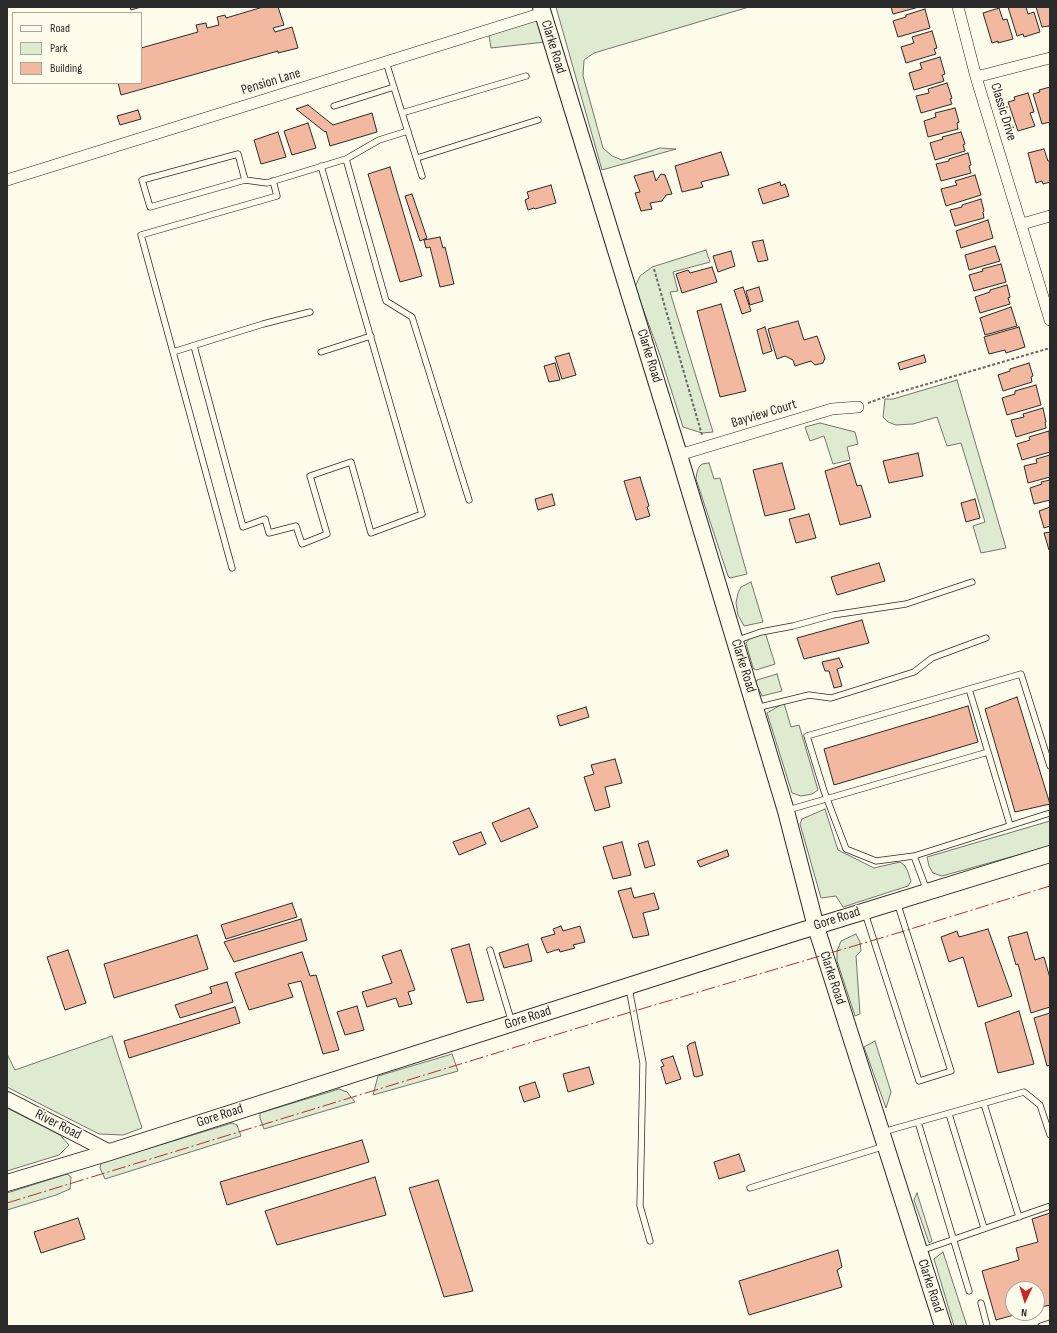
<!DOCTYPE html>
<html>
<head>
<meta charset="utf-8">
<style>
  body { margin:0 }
  #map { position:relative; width:1057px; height:1333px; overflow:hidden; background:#fdfbea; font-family:"Sofia Sans Condensed",sans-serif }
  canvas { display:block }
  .frame { position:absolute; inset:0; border:8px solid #2b2b2b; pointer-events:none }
  .legend { position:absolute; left:12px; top:12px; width:130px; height:72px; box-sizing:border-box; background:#fdfbea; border:1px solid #a9a89e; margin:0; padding:5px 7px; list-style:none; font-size:12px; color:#2b2b2b }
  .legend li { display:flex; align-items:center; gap:8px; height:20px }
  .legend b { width:20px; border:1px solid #a9a89e }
  .north { position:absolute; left:1005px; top:1281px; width:40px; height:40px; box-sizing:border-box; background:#fdfbea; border:1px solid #a9a89e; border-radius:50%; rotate:184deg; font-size:11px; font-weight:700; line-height:16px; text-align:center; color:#2b2b2b }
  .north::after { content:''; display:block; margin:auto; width:14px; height:18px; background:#c62828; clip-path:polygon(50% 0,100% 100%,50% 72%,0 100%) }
</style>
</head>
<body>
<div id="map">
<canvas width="1057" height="1333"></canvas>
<div class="frame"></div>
<ul class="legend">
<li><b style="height:5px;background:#fdfbea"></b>Road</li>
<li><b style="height:11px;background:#deebd1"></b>Park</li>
<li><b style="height:11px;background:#f2b8a0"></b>Building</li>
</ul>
<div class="north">N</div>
</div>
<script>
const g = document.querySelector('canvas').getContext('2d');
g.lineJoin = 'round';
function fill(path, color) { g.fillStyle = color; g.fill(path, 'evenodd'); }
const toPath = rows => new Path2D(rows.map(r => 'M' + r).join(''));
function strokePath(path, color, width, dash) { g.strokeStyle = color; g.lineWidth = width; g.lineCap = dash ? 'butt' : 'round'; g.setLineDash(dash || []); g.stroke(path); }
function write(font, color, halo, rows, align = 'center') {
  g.font = font + ' "Sofia Sans Condensed",sans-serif'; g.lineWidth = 3; g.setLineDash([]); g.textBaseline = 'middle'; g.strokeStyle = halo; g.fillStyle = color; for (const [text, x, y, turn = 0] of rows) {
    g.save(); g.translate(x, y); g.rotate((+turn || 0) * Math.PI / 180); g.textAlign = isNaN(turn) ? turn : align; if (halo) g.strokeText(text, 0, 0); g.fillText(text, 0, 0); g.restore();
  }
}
const green = toPath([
  [556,7,749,7,594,53,584,60,583,76,603,148,612,156,622,160,660,148,676,149,602,170,556,7],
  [539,19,545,42,491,48,489,35,539,19],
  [706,250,710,262,673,272,678,291,670,292,713,432,702,433,683,427,660,355,635,287,640,276,652,267,706,250],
  [957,380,1006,548,981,553,973,526,985,522,961,443,947,446,937,417,913,424,896,425,888,422,883,417,885,399,893,399,957,380],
  [820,423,855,432,858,444,847,447,850,460,833,464,824,436,810,441,805,427,820,423],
  [709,463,714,479,720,478,747,574,730,578,728,576,696,479,697,472,699,467,702,464,709,463],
  [751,582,763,622,744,626,738,615,736,603,738,593,741,587,751,582],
  [765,632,775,664,756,670,753,668,746,643,750,638,765,632],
  [777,674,782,691,762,696,756,683,757,680,777,674],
  [784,703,791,727,799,725,818,790,812,794,801,796,792,793,767,713,784,703],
  [825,809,838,850,874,868,900,862,905,866,908,872,911,881,908,886,843,907,836,896,821,898,800,824,802,819,825,809],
  [1050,821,1050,846,942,876,933,873,929,866,927,857,1050,821],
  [856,934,860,942,861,951,856,956,860,1014,855,1016,837,961,837,951,841,941,856,934],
  [112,1036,142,1128,123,1135,99,1134,7,1087,7,1054,15,1070,112,1036],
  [875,1041,891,1092,886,1108,864,1047,875,1041],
  [452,1054,458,1071,373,1095,378,1076,452,1054],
  [339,1089,347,1092,355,1102,264,1129,260,1118,260,1113,339,1089],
  [7,1108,60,1135,69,1145,59,1155,7,1171,7,1108],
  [232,1123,237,1125,241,1136,105,1179,100,1168,101,1163,232,1123],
  [67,1174,71,1177,70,1189,56,1195,7,1210,7,1193,67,1174],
  [917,1193,932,1241,929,1243,914,1200,917,1193],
  [943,1252,967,1326,954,1326,934,1259,943,1252]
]);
const building = toPath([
  [130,7,141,7,131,10,130,7],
  [263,7,278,7,284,25,273,28,275,32,292,27,298,48,278,53,278,51,121,95,118,83,141,83,141,48,198,32,196,25,206,23,207,28,219,25,217,17,225,15,226,18,263,7],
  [891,7,919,7,893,14,891,7],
  [1008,7,1026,7,1028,14,1034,12,1040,32,1024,37,1023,34,1017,36,1008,7],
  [1036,7,1050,7,1050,29,1049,26,1042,27,1036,7],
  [999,8,1003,20,1007,19,1013,39,998,43,998,41,992,43,983,13,999,8],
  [925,9,930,28,898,37,893,21,906,17,906,15,925,9],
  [932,31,937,48,934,49,936,54,906,63,901,47,914,43,912,37,932,31],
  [940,57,945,74,942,75,944,81,914,90,909,73,922,69,920,63,940,57],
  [947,83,952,98,950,99,952,104,921,113,916,96,929,93,928,89,947,83],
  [1050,87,1050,122,1042,124,1033,94,1040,92,1039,90,1050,87],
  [1028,93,1034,112,1030,113,1035,126,1018,131,1008,102,1015,100,1014,97,1028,93],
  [308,105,333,125,372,113,377,132,330,146,326,131,325,132,296,109,308,105],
  [955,108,959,122,957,123,958,129,928,137,924,121,936,117,935,113,955,108],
  [138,110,141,119,120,125,117,116,138,110],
  [308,123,316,148,292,155,284,131,308,123],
  [278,132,286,157,261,164,254,140,278,132],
  [961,132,965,144,963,145,965,151,935,160,930,143,943,139,942,137,961,132],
  [1044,149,1048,161,1050,161,1050,182,1043,184,1042,181,1036,183,1028,153,1044,149],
  [721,152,729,175,701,182,703,187,682,192,675,166,721,152],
  [968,153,971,165,969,166,971,173,941,181,936,164,949,161,949,159,968,153],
  [390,167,422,276,400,282,368,174,390,167],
  [653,171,656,181,661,174,665,175,672,194,666,195,662,201,650,203,652,209,641,211,635,193,640,192,634,176,653,171],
  [975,175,981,195,946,206,941,189,957,185,955,181,975,175],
  [780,182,781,186,785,184,789,196,763,204,758,189,780,182],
  [551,185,556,203,535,209,534,208,528,210,525,200,529,198,527,192,551,185],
  [412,194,427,238,420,241,405,196,412,194],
  [981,199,984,211,983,212,984,218,955,226,950,210,962,207,962,205,981,199],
  [988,220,993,238,961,248,956,231,988,220],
  [440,237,443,248,445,247,454,284,440,287,430,247,426,248,424,240,440,237],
  [763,240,768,260,758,262,752,242,763,240],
  [995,246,1000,261,969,270,965,255,995,246],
  [731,251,735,266,718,272,713,256,731,251],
  [1001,264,1006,282,974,291,969,275,983,271,982,269,1001,264],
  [712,267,717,282,682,293,676,274,688,270,690,273,712,267],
  [1007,285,1010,297,1008,298,1010,304,980,313,975,297,990,292,990,290,1007,285],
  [743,287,751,311,742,314,734,290,743,287],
  [759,287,763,301,750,305,746,291,759,287],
  [721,304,746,391,720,397,697,311,721,304],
  [1011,307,1017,326,985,335,980,318,1011,307],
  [798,321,804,340,817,336,825,358,823,363,815,365,811,361,795,366,793,360,785,356,777,359,768,329,798,321],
  [765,327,772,351,763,354,757,330,765,327],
  [1019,327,1025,347,1006,353,1005,350,989,354,984,337,1019,327],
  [569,353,576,375,562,379,555,357,569,353],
  [924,355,926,362,900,370,898,363,924,355],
  [555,363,560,380,549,382,544,366,555,363],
  [1029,363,1033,376,1031,377,1032,382,1003,391,998,375,1010,371,1010,369,1029,363],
  [1036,385,1041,405,1007,415,1002,398,1015,394,1015,391,1036,385],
  [1043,408,1046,422,1045,422,1046,428,1016,437,1011,420,1024,417,1023,414,1043,408],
  [1049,431,1050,452,1022,460,1017,444,1030,440,1029,437,1049,431],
  [918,453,923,476,889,483,883,461,918,453],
  [1050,455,1050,477,1028,483,1024,466,1037,463,1036,459,1050,455],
  [782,463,795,509,765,516,753,470,782,463],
  [850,463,857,486,861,485,871,517,840,525,825,471,850,463],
  [640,477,649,506,647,507,650,516,636,520,624,481,640,477],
  [1050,480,1050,500,1034,504,1030,488,1042,484,1041,482,1050,480],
  [552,494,555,505,538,510,535,499,552,494],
  [975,499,980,518,966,522,961,503,975,499],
  [1050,507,1050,526,1044,528,1039,511,1050,507],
  [809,514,816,538,796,543,789,519,809,514],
  [1050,532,1050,550,1049,550,1044,533,1050,532],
  [879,563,885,581,837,595,831,577,879,563],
  [862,620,869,643,804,659,797,638,862,620],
  [839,658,843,667,837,669,842,686,834,688,829,671,825,671,822,662,839,658],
  [1017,697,1050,804,1015,812,985,709,1017,697],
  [968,706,978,742,834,785,824,749,968,706],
  [586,707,589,717,560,726,557,716,586,707],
  [615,759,622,783,605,787,610,807,595,811,584,777,594,774,591,765,615,759],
  [529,808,538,827,501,842,492,823,529,808],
  [481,832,486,844,459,855,453,842,481,832],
  [648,841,655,865,645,868,638,844,648,841],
  [622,842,631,875,613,879,603,847,622,842],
  [727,850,729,856,700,867,697,861,727,850],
  [631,888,634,898,654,893,659,909,643,913,649,935,633,938,618,891,631,888],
  [292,903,297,917,226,939,221,925,292,903],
  [301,919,307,940,234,962,224,942,301,919],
  [561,926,563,931,580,926,585,942,573,945,575,948,560,952,559,949,547,953,541,938,555,934,553,929,561,926],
  [988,929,1012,996,978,1007,963,957,949,962,941,937,957,931,959,937,988,929],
  [1027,932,1035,960,1044,957,1050,978,1050,1007,1031,1013,1018,964,1016,965,1008,937,1027,932],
  [197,935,208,969,114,998,104,964,197,935],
  [469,944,484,1000,467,1003,451,949,469,944],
  [528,944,532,961,504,968,499,953,528,944],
  [68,950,86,1003,65,1010,47,957,68,950],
  [401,950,415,990,408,992,412,1004,399,1007,396,998,367,1007,362,992,392,983,382,956,401,950],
  [302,952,310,976,316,975,339,1050,323,1054,301,981,288,984,293,997,249,1010,235,973,302,952],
  [227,982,233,1002,180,1018,175,1005,212,993,210,987,227,982],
  [357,1006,364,1030,345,1035,337,1012,357,1006],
  [235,1007,240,1023,129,1058,124,1041,235,1007],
  [1019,1011,1034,1064,998,1073,985,1023,1019,1011],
  [1050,1013,1050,1065,1047,1066,1034,1018,1050,1013],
  [695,1042,703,1075,696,1077,694,1076,687,1046,689,1045,689,1044,695,1042],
  [673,1056,681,1079,666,1084,661,1067,664,1066,661,1060,673,1056],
  [589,1067,594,1084,568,1092,563,1074,589,1067],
  [535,1082,540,1097,524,1102,519,1087,535,1082],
  [362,1140,369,1162,227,1205,220,1182,362,1140],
  [739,1154,745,1171,719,1179,714,1162,739,1154],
  [375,1177,386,1215,277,1245,265,1211,375,1177],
  [438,1180,473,1291,444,1297,409,1188,438,1180],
  [1050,1213,1050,1305,1037,1308,1037,1289,1013,1289,1013,1313,1021,1313,996,1320,982,1271,1019,1260,1016,1248,1038,1242,1032,1219,1050,1213],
  [78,1218,85,1239,41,1253,34,1232,78,1218],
  [838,1250,842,1267,837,1270,842,1287,749,1315,739,1281,838,1250]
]);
const path = toPath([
  [654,269,702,435],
  [868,403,893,394,1050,348]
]);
const service = toPath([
  [386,62,402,113,526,76],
  [334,106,394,87],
  [402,113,422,176],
  [408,131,379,140,346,159,386,301,412,317,469,500],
  [417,158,538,120],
  [245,180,150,207,142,180,238,154,245,180,267,183,346,159],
  [194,346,243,527,265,519,269,533,296,526,302,544,327,534,310,476,351,462,371,533,422,514,321,166],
  [173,352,263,324,310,312],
  [321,352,371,336],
  [232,568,141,235,277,196,273,181],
  [735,641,761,632,793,626,833,615,906,604,972,582],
  [969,689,1010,825],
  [756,708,809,695,831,698,914,672,932,658,986,638],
  [1050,766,1021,674,807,736,824,791,846,849,876,861,914,856,1050,813],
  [788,810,988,752],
  [914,856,927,891],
  [865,913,919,1081,951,1071,897,902],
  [490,950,512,1023],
  [629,988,643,1063,640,1206,650,1241],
  [984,1104,1019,1217],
  [949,1114,984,1228],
  [883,1132,918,1122],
  [750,1188,885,1146],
  [920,1251,1050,1206],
  [969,1291,918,1122,1024,1092,1040,1105,1050,1135],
  [981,1303,987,1326],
  [1041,1326,1050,1323]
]);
const minor = toPath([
  [958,7,976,77,1050,320],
  [976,77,1050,58],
  [7,180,543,13],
  [1022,224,1050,216],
  [679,455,832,409,858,407]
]);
const tertiary = toPath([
  [7,1099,110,1152]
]);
const secondary = toPath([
  [541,7,679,455,786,811,816,927,943,1326],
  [7,1183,110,1152,794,933,1050,854]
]);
const power = toPath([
  [7,1203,604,1020,891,935,1050,886]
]);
const streetNames = [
  ["Clarke Road",553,47,73],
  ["Pension Lane",271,82,-17],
  ["Classic Drive",1003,112,73],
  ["Clarke Road",649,356,73],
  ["Bayview Court",764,414,-17],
  ["Clarke Road",743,666,73],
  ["Gore Road",837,919,-18],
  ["Clarke Road",832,978,72],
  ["Gore Road",528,1018,-18],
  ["Gore Road",220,1116,-18],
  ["River Road",58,1125,27],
  ["Clarke Road",930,1286,72]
];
fill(green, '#deebd1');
strokePath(green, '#74746e', 1);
fill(building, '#f2b8a0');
strokePath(building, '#2b2b2b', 1);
strokePath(service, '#2b2b2b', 7);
strokePath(minor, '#2b2b2b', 12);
strokePath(tertiary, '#2b2b2b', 16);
strokePath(secondary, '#2b2b2b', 18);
strokePath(path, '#6a6964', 2, [3, 2]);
strokePath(service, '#fdfbea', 5.5);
strokePath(minor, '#fdfbea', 11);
strokePath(tertiary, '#fdfbea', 14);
strokePath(secondary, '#fdfbea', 16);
strokePath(power, '#c62828', 1, [14, 3, 2, 3]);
write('14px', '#2b2b2b', '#fdfbea', streetNames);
</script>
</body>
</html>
